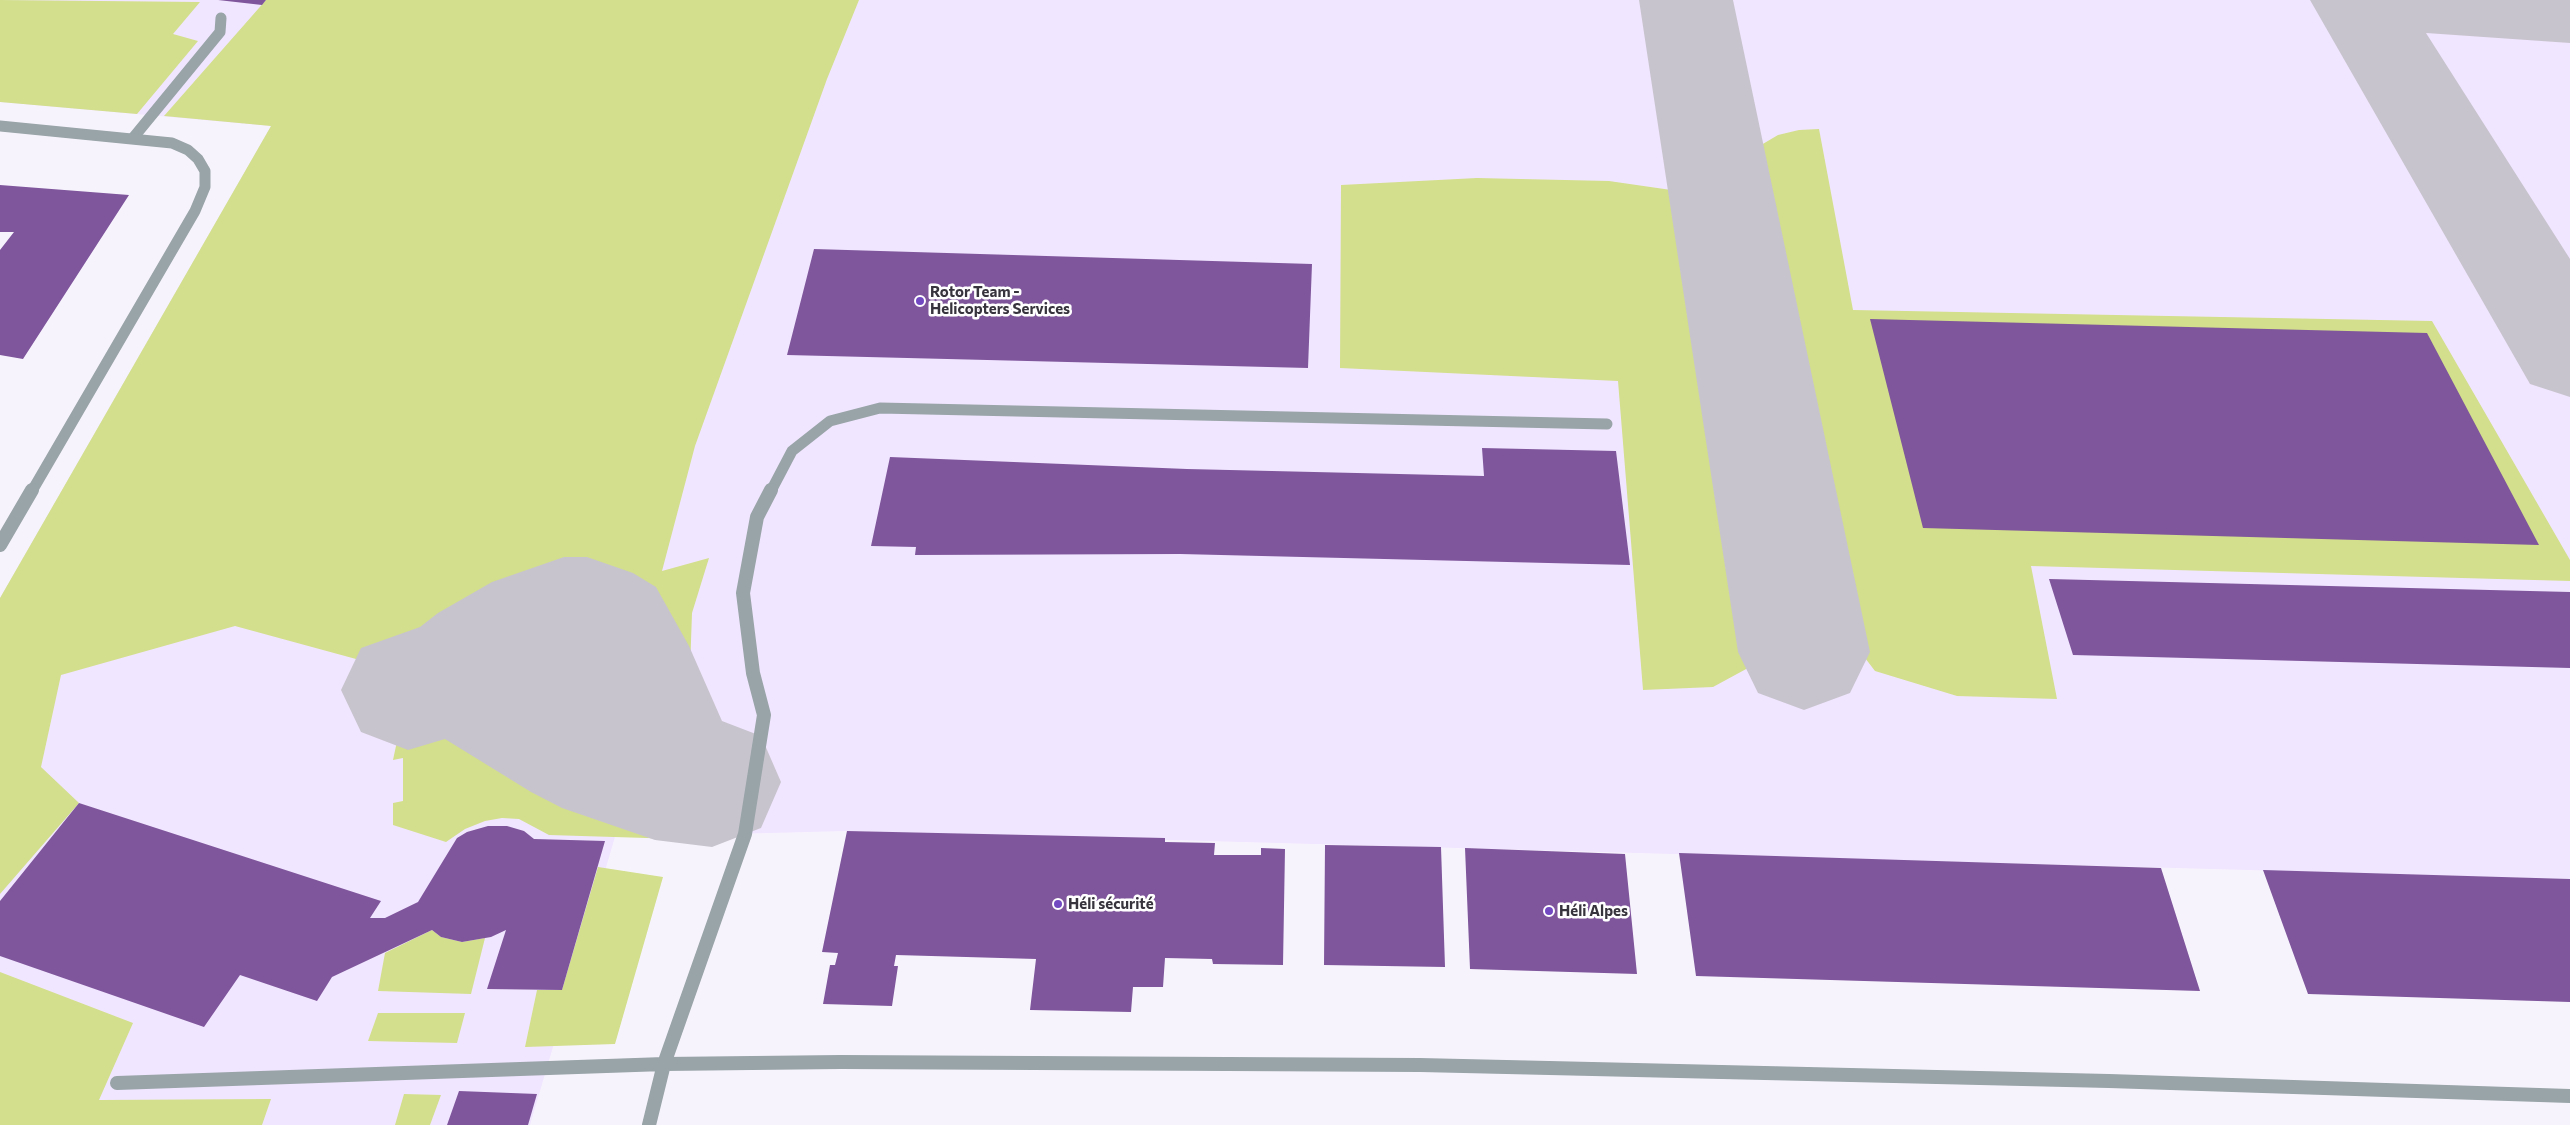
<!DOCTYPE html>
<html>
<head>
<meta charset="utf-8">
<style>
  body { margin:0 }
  canvas { display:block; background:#f7f3fd }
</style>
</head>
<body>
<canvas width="2570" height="1125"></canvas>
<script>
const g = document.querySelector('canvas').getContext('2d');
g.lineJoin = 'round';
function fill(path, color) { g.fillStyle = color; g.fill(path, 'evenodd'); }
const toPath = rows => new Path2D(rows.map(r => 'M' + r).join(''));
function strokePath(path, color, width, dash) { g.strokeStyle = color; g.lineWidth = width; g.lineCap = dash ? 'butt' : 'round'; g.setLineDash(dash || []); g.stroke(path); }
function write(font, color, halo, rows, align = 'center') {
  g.font = font + ' Commissioner,sans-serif'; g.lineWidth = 5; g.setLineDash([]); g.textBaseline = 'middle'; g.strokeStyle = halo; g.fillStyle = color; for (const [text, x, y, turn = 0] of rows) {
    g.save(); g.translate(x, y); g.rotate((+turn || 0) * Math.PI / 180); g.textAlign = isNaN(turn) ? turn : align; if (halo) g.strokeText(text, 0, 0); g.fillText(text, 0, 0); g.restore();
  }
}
const built = toPath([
  [0,0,2570,0,2570,879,847,831,615,837,530,1125,0,1125,0,598,271,126,0,102]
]);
const green = toPath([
  [0,0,200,2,173,34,198,41,137,114,0,102],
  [266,0,859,0,827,79,695,446,662,571,709,558,692,613,690,670,704,745,689,738,672,707,651,642,632,611,607,595,571,591,536,600,497,621,467,646,411,674,235,626,61,675,41,767,79,803,0,894,0,598,271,126,164,116],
  [1819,129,1853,310,2432,321,2570,560,2570,581,2031,566,2057,699,1957,696,1875,671,1830,612,1740,171,1756,148,1778,135,1799,130],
  [1477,178,1609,181,1678,191,1757,638,1748,668,1713,687,1643,690,1618,381,1340,368,1341,185],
  [563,642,580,644,593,650,606,664,630,714,628,731,620,737,606,736,579,716,599,689,561,651,524,680,515,678,519,666,529,655,545,645],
  [426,700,669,814,679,839,549,835,519,819,502,818,485,821,465,829,446,842,393,825,393,803,403,801,403,758,393,760,403,713,412,703],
  [598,867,663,877,615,1044,525,1047,537,990,562,990],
  [432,930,441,937,462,942,485,938,471,994,378,991,385,953],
  [0,972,133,1023,99,1100,271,1099,262,1125,0,1125],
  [378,1013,465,1013,457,1043,368,1041],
  [404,1094,441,1095,430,1125,395,1125]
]);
const taxiway = toPath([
  [1639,0,1733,0,1870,652,1850,693,1804,710,1758,693,1738,652,1639,0],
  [2310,0,2570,0,2570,43,2426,33,2570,259,2570,397,2530,384,2310,0],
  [564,557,587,557,633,573,656,587,689,646,722,721,761,736,781,782,761,828,712,847,655,840,562,808,531,792,445,739,408,750,361,732,341,690,361,648,420,627,438,613,492,582,564,557]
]);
const building = toPath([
  [218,0,266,0,262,5],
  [0,185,129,195,23,359,0,355,0,250,14,232,0,232],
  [814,249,1312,264,1308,368,787,355],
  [1870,319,2427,333,2539,545,1923,528],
  [1482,448,1616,451,1630,565,1180,554,915,555,916,547,871,546,890,457,1187,469,1484,476],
  [2049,579,2570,592,2570,668,2073,655],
  [79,803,381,901,370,918,385,918,418,902,457,838,467,832,488,826,507,826,524,831,534,839,605,841,562,990,487,989,506,930,491,937,462,942,441,937,432,930,332,977,317,1001,240,975,204,1027,0,956,0,901],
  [847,831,1165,838,1165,842,1215,843,1214,855,1261,855,1261,848,1285,849,1283,965,1213,964,1212,959,1165,958,1163,987,1133,987,1131,1012,1030,1010,1036,959,896,955,894,966,898,966,892,1006,823,1004,830,965,835,965,838,953,822,952],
  [1325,845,1441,847,1445,967,1324,965],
  [1465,848,1625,854,1637,974,1470,969],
  [1679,853,2161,868,2200,991,1696,976],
  [2263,870,2570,879,2570,1002,2308,994],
  [459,1091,537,1094,528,1125,447,1125]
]);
const serviceFar1 = toPath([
  [133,138,220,32,221,18],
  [771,491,792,451,830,421,880,408,1607,424]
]);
const service = toPath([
  [117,1083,664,1064,841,1062,1420,1065,2109,1081,2570,1096],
  [649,1125,664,1064,745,834,764,715,753,673,743,593,757,517,771,490]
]);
const minorFar1 = toPath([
  [0,126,172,143,188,150,198,159,205,171,205,187,195,211,32,491]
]);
const minor = toPath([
  [0,545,32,490]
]);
const markers = [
  [920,301,5,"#7249c1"],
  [1058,904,5,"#7249c1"],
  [1549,911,5,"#7249c1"]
];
const poiNames = [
  ["Rotor Team -",930,292],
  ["Helicopters Services",930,309],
  ["Héli sécurité",1068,904],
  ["Héli Alpes",1559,911]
];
fill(built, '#f1e6ff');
fill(green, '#d3df8c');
fill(taxiway, '#c8c4ce');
fill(building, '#7f569c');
strokePath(serviceFar1, '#98a4a8', 11);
strokePath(service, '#98a4a8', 14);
strokePath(minorFar1, '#98a4a8', 11);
strokePath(minor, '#98a4a8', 14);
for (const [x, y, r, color] of markers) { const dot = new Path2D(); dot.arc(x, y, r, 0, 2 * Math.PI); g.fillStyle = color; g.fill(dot); strokePath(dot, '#fff', 2); }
write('bold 15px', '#38343d', '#fff', poiNames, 'left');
</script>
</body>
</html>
